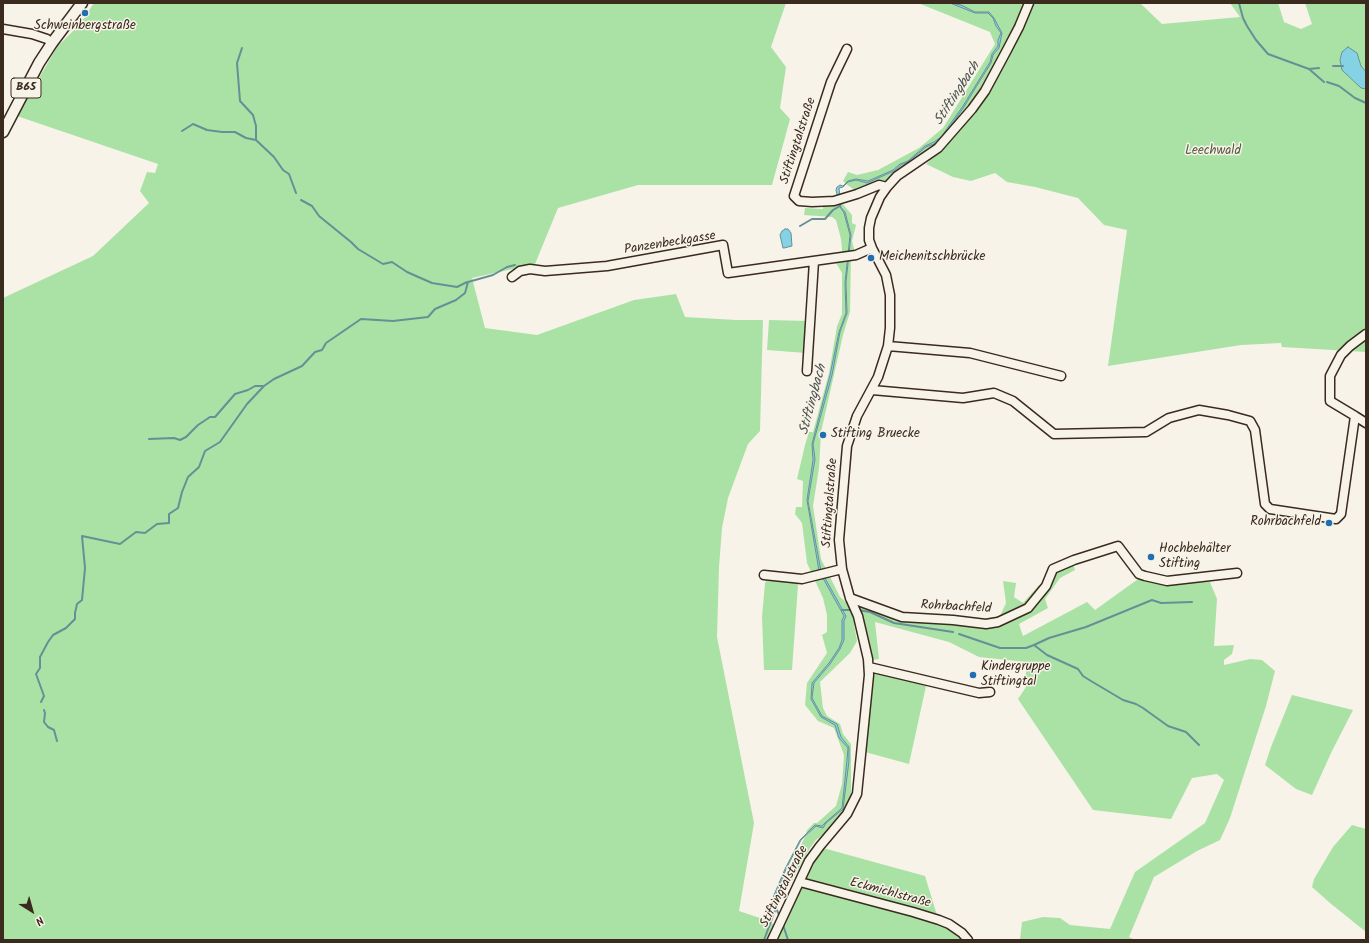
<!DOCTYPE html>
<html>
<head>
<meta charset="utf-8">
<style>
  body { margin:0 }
  #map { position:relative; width:1369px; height:943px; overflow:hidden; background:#f7f3e8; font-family:Kalam,sans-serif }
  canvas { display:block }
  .frame { position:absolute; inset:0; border:4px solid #3b2a1e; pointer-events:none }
  .north { position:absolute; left:12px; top:891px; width:40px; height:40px; -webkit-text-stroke:3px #f7f3e8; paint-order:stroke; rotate:143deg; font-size:11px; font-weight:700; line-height:16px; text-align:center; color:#3b2a1e }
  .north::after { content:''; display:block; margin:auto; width:14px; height:18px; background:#3b2a1e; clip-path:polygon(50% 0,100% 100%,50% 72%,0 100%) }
</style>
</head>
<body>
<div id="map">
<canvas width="1369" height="943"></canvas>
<div class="frame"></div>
<div class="north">N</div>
</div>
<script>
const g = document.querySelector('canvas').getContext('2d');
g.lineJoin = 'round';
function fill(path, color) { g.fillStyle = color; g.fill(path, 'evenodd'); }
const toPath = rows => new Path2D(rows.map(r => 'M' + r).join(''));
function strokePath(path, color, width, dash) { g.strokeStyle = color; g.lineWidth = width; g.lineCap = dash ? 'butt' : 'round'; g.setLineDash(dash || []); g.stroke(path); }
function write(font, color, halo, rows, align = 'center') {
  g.font = font + ' Kalam,sans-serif'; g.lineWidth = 3; g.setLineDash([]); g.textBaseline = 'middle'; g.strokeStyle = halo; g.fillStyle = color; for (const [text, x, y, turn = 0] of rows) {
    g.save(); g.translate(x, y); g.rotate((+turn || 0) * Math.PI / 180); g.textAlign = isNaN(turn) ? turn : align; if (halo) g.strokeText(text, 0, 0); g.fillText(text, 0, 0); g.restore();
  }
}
const green = toPath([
  [94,3,786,3,771,47,786,67,780,108,790,119,772,185,638,185,558,208,535,264,472,278,485,328,537,335,634,300,676,294,685,317,736,320,763,320,760,431,748,444,728,498,722,528,719,567,717,637,754,823,739,911,769,921,774,925,768,940,3,940,3,298,93,256,149,203,140,191,147,172,155,173,158,164,17,116,57,47,80,24],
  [918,3,936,4,950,3,975,13,988,13,993,18,996,26,1001,33,998,40,998,46,992,54,990,62,963,106,941,137,934,142,925,146,908,161,900,164,893,170,868,181,856,179,845,183,843,181,848,172,857,175,878,170,919,148,943,128,995,44,990,32],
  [954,3,1140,3,1162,24,1240,17,1230,3,1278,3,1284,22,1301,29,1312,24,1305,3,1366,3,1366,72,1361,66,1357,53,1342,52,1340,60,1342,70,1361,88,1366,89,1366,352,1282,347,1281,343,1241,345,1108,366,1127,230,1104,225,1078,198,1035,187,1007,182,995,173,971,181,953,177,926,164,961,130,956,124,937,145,914,158,884,183,856,191,846,184,848,182,856,180,867,183,894,171,901,165,908,162,926,147,934,144,942,137,976,87,991,63,993,55,999,48,1002,33,994,18,989,12,975,12],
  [839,203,844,213,850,235,845,283,846,313,839,332,830,375,812,444,813,460,807,500,819,571,844,616,842,620,842,640,839,648,829,663,812,683,811,699,821,717,835,725,839,738,848,748,847,760,842,808,826,822,822,826,815,825,806,834,807,830,814,823,817,823,836,806,842,784,844,755,834,728,818,721,805,705,807,683,827,653,822,635,827,632,827,615,823,598,807,563,802,523,795,514,796,507,802,507,803,481,797,479,805,445,809,432,813,432,829,373,837,326,842,314,842,273,835,261,843,260,841,239,836,220,832,217,804,215,805,208,823,209,823,206],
  [840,203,842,203,852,215,852,223,856,225,852,241,855,253,851,254,850,312,843,335,821,432,819,468,813,506,821,559,840,597,846,602,863,604,901,620,952,623,986,628,987,618,1000,616,1006,603,1003,581,1016,583,1014,597,1023,603,1039,585,1047,589,1056,572,1073,564,1075,570,1060,578,1045,599,1048,608,1019,624,1023,636,1087,602,1095,610,1141,577,1165,583,1210,582,1217,599,1214,646,1234,645,1232,654,1224,660,1224,665,1250,659,1262,660,1275,671,1266,706,1230,818,1220,840,1197,851,1154,877,1129,937,1135,940,1020,940,1022,922,1043,917,1060,918,1070,925,1110,929,1135,872,1205,823,1224,780,1217,774,1192,778,1171,819,1093,810,1018,699,1026,687,1026,662,979,657,949,642,875,622,879,659,872,660,863,621,854,624,857,641,850,653,820,682,823,708,827,716,840,724,843,734,851,744,851,797,845,811,830,829,816,840,810,848,789,886,782,881,805,837,816,826,823,828,826,823,843,809,849,747,841,737,837,724,822,716,812,698,814,683,830,664,844,640,844,621,846,616,821,571,808,500,815,459,813,444,832,375,840,332,847,313,846,282,851,235,845,212],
  [769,320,808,321,806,353,767,350],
  [778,579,797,582,798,585,792,670,764,670,762,617,765,583,767,580],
  [882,672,926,686,909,764,865,752,873,675],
  [1292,695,1353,710,1332,751,1312,795,1296,789,1265,765,1271,747],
  [1352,825,1366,829,1366,932,1330,903,1312,887,1314,879,1333,847],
  [823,848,925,876,940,925,956,933,962,940,776,940,810,867]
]);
const water = toPath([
  [950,3,961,5,975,12,989,12,994,18,1002,33,999,48,993,55,991,63,976,87,964,107,942,138,934,144,926,147,908,162,901,165,894,171,867,183,856,180,848,182,843,187,839,188,841,207,845,212,851,235,846,282,847,313,840,332,832,375,813,444,815,459,808,501,821,571,846,616,844,621,844,640,840,649,830,664,814,683,812,698,822,716,837,724,841,737,849,747,849,761,843,809,826,823,823,828,816,826,801,840,786,869,776,895,774,902,777,908,776,909,773,902,774,895,785,869,800,840,815,825,822,826,826,822,842,808,847,760,848,748,839,738,835,725,821,717,811,699,812,683,829,663,839,648,842,640,842,620,844,616,819,571,807,500,813,460,812,444,830,375,839,332,846,313,845,283,850,235,844,213,840,207,836,190,837,187,840,185,843,186,848,181,856,179,868,181,893,170,900,164,908,161,925,146,934,142,941,137,963,106,990,62,992,54,998,46,998,40,1001,33,996,26,993,18,988,13,975,13,950,3],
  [1348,47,1357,53,1361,66,1366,72,1366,89,1361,88,1342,70,1340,60,1342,52,1348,47],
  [785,229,788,229,791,233,792,246,784,248,783,248,780,235,782,231,785,229]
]);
const stream = toPath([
  [1239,3,1243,18,1247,26,1256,40,1268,54,1309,69,1324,82],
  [242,48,237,63,240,101,253,115,256,126,256,140],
  [1333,66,1343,66],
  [1309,69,1319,68],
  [1327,82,1339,86,1355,98,1366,103],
  [182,131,193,124,207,130,222,132,235,132,246,138,256,140,274,157,283,170,289,174,296,193],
  [301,200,312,206,319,216,351,242,358,249,383,264,392,262,407,272,432,283,457,287,467,282],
  [800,226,812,219,825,219,833,210,840,206],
  [149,439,174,438,180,440,186,437,198,425,210,417,215,417,235,394,248,390,255,386,263,386],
  [842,610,851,610],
  [858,610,870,612,894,623,953,632],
  [959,634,1000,648,1026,648,1034,645,1047,655,1078,669,1083,676,1091,681,1123,700,1136,704,1143,708,1168,726,1186,732,1199,745],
  [1034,645,1049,638,1086,627,1152,600,1161,603,1192,602],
  [41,702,44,696,36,674,40,668,40,657,48,642,53,635,66,628,75,619,75,613,77,604,82,600,85,568,82,536,120,544,136,532,145,533,157,524,169,523,169,514,178,508,182,492,188,477,199,467,205,451,220,442,247,404,264,386,274,379,302,366,315,352,322,350,326,343,361,319,393,321,428,317,435,309,456,300,465,293,468,282,493,275,507,267,515,265],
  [44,710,45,713,44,722,48,727,54,730,57,741],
  [776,908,780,917],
  [783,925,788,940],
  [764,940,776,908]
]);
const minor = toPath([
  [3,29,32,34,47,39,52,43],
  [847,49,831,82,794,196,799,201,812,202,834,201,857,194,879,185,887,187],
  [512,277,520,271,530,269,545,271,607,266,723,245,728,273,856,255,872,248],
  [888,346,970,353,1061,376],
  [807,371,814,261],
  [872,390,963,398,994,393,1013,401,1054,434,1146,432,1169,418,1199,410,1228,415,1250,421,1255,430,1265,504,1270,509,1336,519,1341,514,1355,416,1330,401,1330,376,1341,355,1350,346,1366,334],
  [1355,416,1366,423],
  [764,575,802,579,842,569],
  [850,598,902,617,953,620,986,624,998,622,1028,608,1046,586,1053,569,1074,560,1118,546,1139,574,1145,576,1167,581,1237,573],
  [869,667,979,693,990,692],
  [800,882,913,912,939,920,949,924,962,933,968,940],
  [772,940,809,861,820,846,847,814,857,794,869,675,868,659,858,616,850,598,842,569,839,540,847,446,857,416,878,377,888,346,890,328,890,295,886,275,872,248,869,240,869,228,871,218,880,197,887,187,897,176,938,148,972,109,985,91,1007,50,1019,27,1029,3]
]);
const major = toPath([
  [3,132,39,63,52,43,82,3]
]);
const markers = [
  [85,13,4,"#1f6fb2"],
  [871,258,4,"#1f6fb2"],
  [823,435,4,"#1f6fb2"],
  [1329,523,4,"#1f6fb2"],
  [1151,557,4,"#1f6fb2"],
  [973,675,4,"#1f6fb2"]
];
const shields = [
  [26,88,30]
];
const shieldNames = [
  ["B65",26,88]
];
const poiNames = [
  ["Schweinbergstraße",85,27,"center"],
  ["Meichenitschbrücke",879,258],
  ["Stifting Bruecke",831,435],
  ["Rohrbachfeld",1321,523,"right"],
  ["Hochbehälter",1159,550],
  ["Stifting",1159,565],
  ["Kindergruppe",981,668],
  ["Stiftingtal",981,683]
];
const streetNames = [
  ["Stiftingtalstraße",799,141,-72],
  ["Panzenbeckgasse",670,244,-9],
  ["Stiftingtalstraße",831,503,-86],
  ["Rohrbachfeld",956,608,3],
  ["Stiftingtalstraße",785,887,-63],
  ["Eckmichlstraße",890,894,15]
];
const parkNames = [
  ["Leechwald",1213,152]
];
const waterNames = [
  ["Stiftingbach",958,94,-57],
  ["Stiftingbach",814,400,-75]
];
fill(green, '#aae2a6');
fill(water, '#85d2e4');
strokePath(water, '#678f95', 1);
strokePath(stream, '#678f95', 2);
strokePath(minor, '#3b2a1e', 11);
strokePath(major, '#3b2a1e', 13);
strokePath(minor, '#f7f3e8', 8);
strokePath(major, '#f7f3e8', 10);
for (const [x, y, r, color] of markers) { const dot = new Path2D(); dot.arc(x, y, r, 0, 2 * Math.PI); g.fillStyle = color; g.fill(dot); strokePath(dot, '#f7f3e8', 1.5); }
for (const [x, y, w] of shields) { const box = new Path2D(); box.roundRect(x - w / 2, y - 10, w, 20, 3); g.fillStyle = '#f7f3e8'; g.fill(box); strokePath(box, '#3b2a1e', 1); }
write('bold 12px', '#3b2a1e', null, shieldNames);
write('13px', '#3b2a1e', '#f7f3e8', poiNames, 'left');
write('13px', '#3b2a1e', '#f7f3e8', streetNames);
write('13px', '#575840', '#f7f3e8', parkNames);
write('italic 14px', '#4e5450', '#f7f3e8', waterNames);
</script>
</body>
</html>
